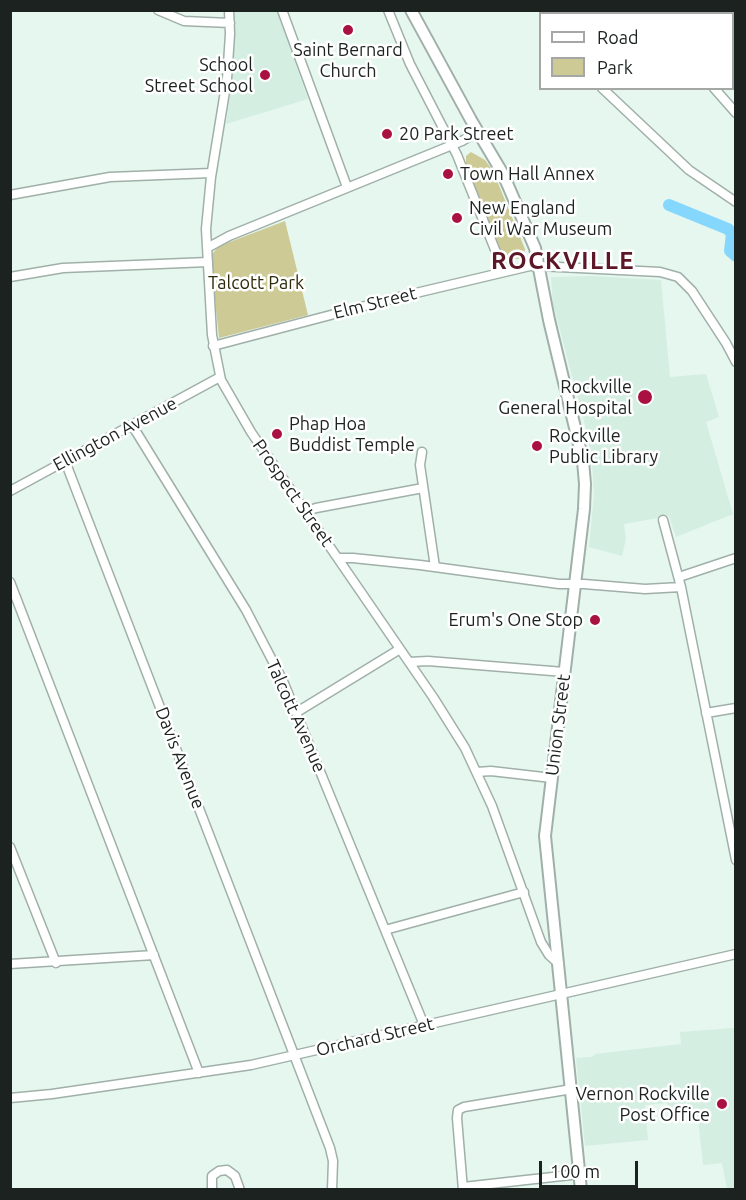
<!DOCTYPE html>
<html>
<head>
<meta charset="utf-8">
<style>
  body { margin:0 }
  #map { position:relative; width:746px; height:1200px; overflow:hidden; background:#e5f7ef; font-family:Ubuntu,sans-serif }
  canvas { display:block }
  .frame { position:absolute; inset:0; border:12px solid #1c2220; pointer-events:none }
  .legend { position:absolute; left:539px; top:12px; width:195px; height:78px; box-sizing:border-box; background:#fff; border:2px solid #a4a7a6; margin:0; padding:8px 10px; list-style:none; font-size:18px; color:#1c2220 }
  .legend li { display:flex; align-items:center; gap:12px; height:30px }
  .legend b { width:30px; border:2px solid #a4a7a6 }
  .scale { position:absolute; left:539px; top:1161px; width:99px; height:27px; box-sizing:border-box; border:3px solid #1c2220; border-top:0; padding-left:8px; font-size:18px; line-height:21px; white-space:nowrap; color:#1c2220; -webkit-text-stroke:4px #fff; paint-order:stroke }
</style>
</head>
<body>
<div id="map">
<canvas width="746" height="1200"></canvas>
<div class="frame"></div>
<ul class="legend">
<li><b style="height:8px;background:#fff"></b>Road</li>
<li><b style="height:16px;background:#cdca95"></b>Park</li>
</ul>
<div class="scale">100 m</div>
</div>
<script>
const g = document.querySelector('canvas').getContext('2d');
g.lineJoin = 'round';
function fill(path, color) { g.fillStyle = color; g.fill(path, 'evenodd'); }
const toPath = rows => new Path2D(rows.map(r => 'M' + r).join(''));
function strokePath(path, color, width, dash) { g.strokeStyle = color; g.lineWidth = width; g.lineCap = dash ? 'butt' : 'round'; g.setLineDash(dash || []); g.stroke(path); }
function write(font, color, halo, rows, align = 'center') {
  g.font = font + ' Ubuntu,sans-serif'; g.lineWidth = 5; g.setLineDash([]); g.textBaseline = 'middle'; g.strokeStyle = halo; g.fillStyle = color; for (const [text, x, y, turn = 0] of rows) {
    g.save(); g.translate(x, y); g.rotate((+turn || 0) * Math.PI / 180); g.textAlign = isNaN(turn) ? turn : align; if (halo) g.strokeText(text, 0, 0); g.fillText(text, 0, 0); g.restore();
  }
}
const built = toPath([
  [234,11,277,11,308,99,226,124,229,103,235,22],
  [592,276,661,280,670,377,706,374,719,417,706,422,733,514,676,537,669,516,624,524,626,539,622,556,589,547,594,495,592,461,586,429,553,304,551,277],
  [733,1028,736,1033,735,1189,727,1189,722,1163,703,1165,697,1109,673,1111,666,1103,645,1105,648,1140,585,1146,576,1058,592,1057,595,1054,681,1044,680,1032]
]);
const green = toPath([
  [471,152,485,160,493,171,525,249,524,255,520,259,509,259,502,253,466,168,466,156],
  [285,221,308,315,219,338,211,260,213,253,219,246]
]);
const river = toPath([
  [669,205,728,229,732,234,730,251,736,256]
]);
const minor = toPath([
  [158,10,184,21,230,23],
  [229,10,230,34,227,79,211,177,206,229,212,335,221,380,251,432,433,697,465,748,492,806,541,942,549,955,559,964],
  [282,10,347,187],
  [388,10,410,64,457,155,504,272],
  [552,10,553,14],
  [646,10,648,14],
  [602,88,689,170,736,202],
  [714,88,736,113],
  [10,195,110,177,211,173],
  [207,248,229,236,462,141,477,132],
  [10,277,63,268,208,262],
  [213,346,399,297,530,266,538,266,660,272,678,277,692,291,726,343,736,362],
  [132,425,246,610,283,681,424,1025],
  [422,452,420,465,435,567],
  [65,461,330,1148,333,1161,332,1190],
  [10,491,220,377],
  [305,512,316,508,423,488],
  [663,520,681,587,736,860],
  [338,558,353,558,420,565,559,584,584,584,645,589,681,587],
  [679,577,736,558],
  [10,582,199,1073],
  [409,662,428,661,564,672],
  [297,712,400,649],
  [706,713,736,708],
  [477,772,491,771,552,778],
  [10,847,56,963],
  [385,930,524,892],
  [10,964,154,955],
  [10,1098,52,1094,251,1065,736,954],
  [463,1187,580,1174],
  [212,1190,212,1176,219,1171,227,1170,235,1176,240,1190],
  [463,1190,457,1118,458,1110,464,1107,572,1089]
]);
const major = toPath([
  [411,10,471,120,503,174,535,248,549,320,583,461,585,484,584,509,545,836,581,1190]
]);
const markers = [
  [348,30,6,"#a91240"],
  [265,75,6,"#a91240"],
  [387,134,6,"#a91240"],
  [448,174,6,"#a91240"],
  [457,218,6,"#a91240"],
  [645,397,8,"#a91240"],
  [277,434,6,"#a91240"],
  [537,446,6,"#a91240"],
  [595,620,6,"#a91240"],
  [722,1104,6,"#a91240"]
];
const poiNames = [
  ["Saint Bernard",348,50,"center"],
  ["Church",348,71,"center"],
  ["School",253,65,"right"],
  ["Street School",253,86,"right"],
  ["20 Park Street",399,134],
  ["Town Hall Annex",460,174],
  ["New England",469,208],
  ["Civil War Museum",469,229],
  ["Rockville",632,387,"right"],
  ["General Hospital",632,408,"right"],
  ["Phap Hoa",289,424],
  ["Buddist Temple",289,445],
  ["Rockville",549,436],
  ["Public Library",549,457],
  ["Erum's One Stop",583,620,"right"],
  ["Vernon Rockville",710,1094,"right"],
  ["Post Office",710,1115,"right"]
];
const parkNames = [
  ["Talcott Park",256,283]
];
const streetNames = [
  ["Elm Street",375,303,-14],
  ["Ellington Avenue",115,434,-28],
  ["Prospect Street",293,493,55],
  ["Talcott Avenue",296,716,66],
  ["Union Street",558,725,-83],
  ["Davis Avenue",180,758,69],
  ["Orchard Street",375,1037,-13]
];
const districtNames = [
  ["ROCKVILLE",563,261]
];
fill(built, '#d4eee2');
fill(green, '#cdca95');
strokePath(river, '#85d7fe', 12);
strokePath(minor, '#a0b0a9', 11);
strokePath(major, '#a0b0a9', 14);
strokePath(minor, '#fff', 8);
strokePath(major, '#fff', 10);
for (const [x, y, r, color] of markers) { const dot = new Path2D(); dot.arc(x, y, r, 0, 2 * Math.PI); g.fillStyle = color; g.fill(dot); strokePath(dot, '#fff', 2); }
write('18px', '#1c2220', '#fff', poiNames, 'left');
write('18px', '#2d2b09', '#fff', parkNames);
write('18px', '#1c2220', '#fff', streetNames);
g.letterSpacing = '1.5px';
write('bold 24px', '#5d1827', '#fff', districtNames);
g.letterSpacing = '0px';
</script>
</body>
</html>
